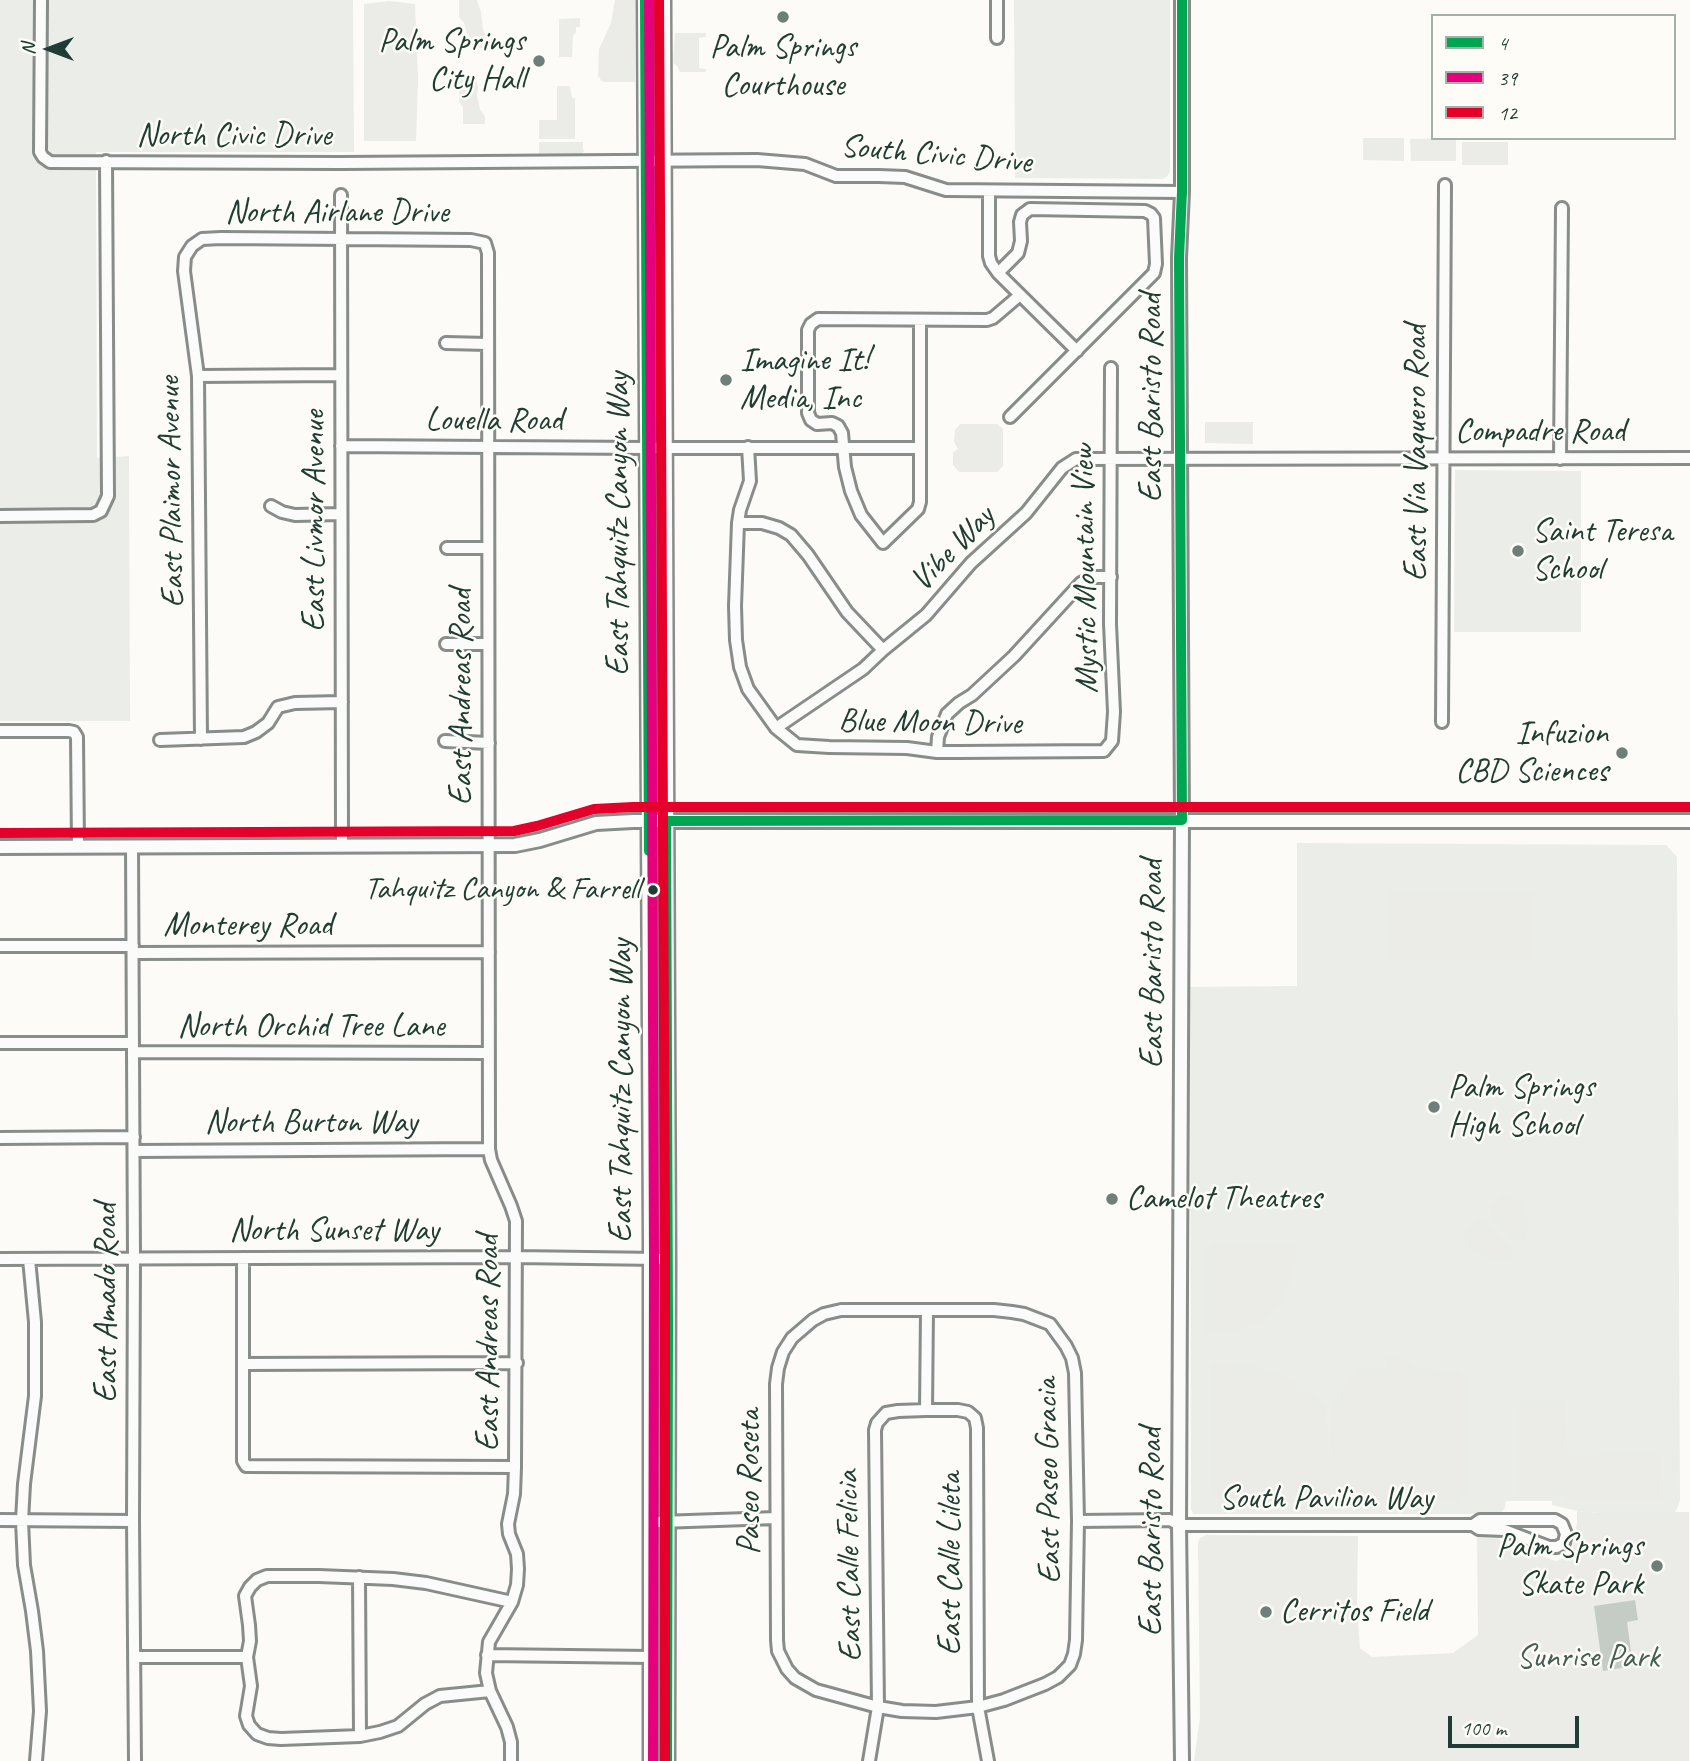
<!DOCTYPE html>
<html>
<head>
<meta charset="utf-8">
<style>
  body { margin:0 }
  #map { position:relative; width:1690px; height:1761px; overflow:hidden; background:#fcfbf8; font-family:Caveat,sans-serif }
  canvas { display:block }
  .legend { position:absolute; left:1431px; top:14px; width:245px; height:126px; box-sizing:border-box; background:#fdfcf7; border:2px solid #a4b0a9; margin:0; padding:9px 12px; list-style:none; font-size:21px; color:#1f3d34 }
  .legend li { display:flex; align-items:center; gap:14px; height:35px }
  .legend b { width:35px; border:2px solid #a4b0a9 }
  .north { position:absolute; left:14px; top:14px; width:70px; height:70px; -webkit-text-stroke:5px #fdfcf7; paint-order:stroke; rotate:270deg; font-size:19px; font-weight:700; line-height:28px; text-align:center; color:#1f3d34 }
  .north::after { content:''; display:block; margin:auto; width:24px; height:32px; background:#1f3d34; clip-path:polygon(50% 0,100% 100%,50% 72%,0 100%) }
  .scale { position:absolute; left:1448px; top:1716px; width:131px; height:32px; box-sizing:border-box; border:4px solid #1f3d34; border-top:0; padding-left:9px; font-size:21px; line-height:24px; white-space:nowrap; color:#1f3d34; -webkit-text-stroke:5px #fdfcf7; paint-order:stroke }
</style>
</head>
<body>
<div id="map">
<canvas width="1690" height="1761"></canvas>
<ul class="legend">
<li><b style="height:9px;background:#00a651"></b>4</li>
<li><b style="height:9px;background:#e5007d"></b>39</li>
<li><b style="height:9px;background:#e4002b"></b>12</li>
</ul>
<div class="north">N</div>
<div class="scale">100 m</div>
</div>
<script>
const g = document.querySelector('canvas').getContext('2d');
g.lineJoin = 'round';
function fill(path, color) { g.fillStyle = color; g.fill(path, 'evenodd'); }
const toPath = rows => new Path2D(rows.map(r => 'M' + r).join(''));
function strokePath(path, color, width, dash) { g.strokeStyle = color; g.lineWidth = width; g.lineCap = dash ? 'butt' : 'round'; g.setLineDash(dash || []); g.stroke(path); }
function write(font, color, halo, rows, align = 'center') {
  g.font = font + ' Caveat,sans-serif'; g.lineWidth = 5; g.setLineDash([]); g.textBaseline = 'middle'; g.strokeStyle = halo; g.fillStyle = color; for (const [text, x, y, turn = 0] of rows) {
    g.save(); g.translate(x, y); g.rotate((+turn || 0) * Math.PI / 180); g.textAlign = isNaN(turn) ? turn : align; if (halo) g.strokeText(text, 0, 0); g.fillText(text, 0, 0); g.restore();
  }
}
const built = toPath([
  [0,0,353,0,354,152,96,152,97,458,129,456,130,721,0,721],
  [1014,0,1170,0,1170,171,1167,177,1162,179,1015,178],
  [1455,470,1581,471,1581,632,1454,632],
  [1297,843,1666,845,1677,857,1680,1501,1675,1513,1598,1513,1577,1511,1552,1505,1552,1501,1506,1501,1505,1508,1500,1514,1194,1514,1191,1510,1190,987,1297,986]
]);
const green = toPath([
  [459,0,477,0,481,12,483,30,487,37,487,48,473,48,472,39,467,34,464,23,459,17],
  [615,0,635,0,635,82,604,82,601,81,600,78,598,77,599,49,611,23],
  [389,1,415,4,418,80,416,141,364,141,364,4],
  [580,18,580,27,576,27,576,32,573,36,572,57,559,57,559,19],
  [675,33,706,33,706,37,699,38,699,68,706,69,706,72,680,72,677,66,673,63],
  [459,79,475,79,476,80,478,88,477,95,480,109,485,117,485,124,463,124,463,107,459,101],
  [557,86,570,86,572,98,575,98,575,139,539,139,539,120,557,120],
  [1363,138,1404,138,1404,161,1363,160],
  [1456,138,1456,161,1411,161,1410,139],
  [539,142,583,142,583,149,584,151,582,154,539,155],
  [1462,142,1508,142,1508,165,1462,165],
  [1205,422,1253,422,1253,444,1205,443],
  [960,424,997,424,1003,429,1003,466,997,472,959,472,953,465,953,452,958,449,954,442,955,430],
  [1389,892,1533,893,1532,961,1389,960],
  [1505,1193,1521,1203,1527,1214,1529,1226,1525,1242,1516,1242,1491,1217,1489,1209],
  [1479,1219,1486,1221,1512,1247,1511,1252,1512,1256,1500,1260,1493,1260,1487,1259,1470,1250,1466,1245,1463,1235],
  [1214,1244,1234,1245,1295,1244,1296,1262,1287,1290,1281,1301,1257,1324,1232,1333,1205,1335,1205,1253],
  [1385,1356,1399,1356,1415,1369,1457,1370,1467,1378,1468,1489,1456,1501,1222,1503,1210,1492,1210,1362,1256,1366,1284,1375,1306,1390,1326,1407,1329,1471,1330,1407,1358,1368,1386,1369],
  [1519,1401,1566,1401,1567,1455,1662,1454,1663,1501,1566,1501,1566,1496,1519,1496],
  [1577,1511,1598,1513,1689,1512,1689,1761,1194,1761,1200,1717,1198,1542,1200,1538,1206,1535,1358,1536,1357,1603,1360,1648,1372,1657,1453,1653,1478,1635,1477,1536,1481,1532,1495,1533,1501,1541,1556,1561,1571,1555,1577,1523]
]);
const water = toPath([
  [1635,1600,1638,1620,1627,1622,1633,1666,1603,1671,1594,1606]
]);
const minor = toPath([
  [41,0,40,152,43,157,50,162,341,163,757,160,805,164,836,176,879,176,905,177,946,190,1182,192],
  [997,0,997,38],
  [989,191,989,256,991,263,998,273,1077,351],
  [341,195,342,846],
  [998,273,1018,253,1021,241,1020,222,1022,215,1030,209,1145,211,1151,214,1154,218,1156,264,1154,273,1010,417],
  [920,320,920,502,918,509,883,543,861,515,851,491,845,467,842,433,838,426,832,423,817,424,811,420,808,413,808,330,811,324,818,319,987,320,993,318,1020,295],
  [446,343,488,344],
  [198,376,341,375],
  [341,446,646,448,920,448],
  [748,447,750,481,740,510,738,523,735,606,736,640,740,667,748,689,776,728,797,745,829,747,907,748,937,752,959,752,1104,751,1112,741,1114,712,1110,624,1111,368],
  [1560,459,1562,208],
  [271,506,282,512,295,515,341,514],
  [0,516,93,515,101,511,108,496,106,161],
  [738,523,762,523,779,528,791,535,808,555,847,612,883,650],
  [447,548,488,548],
  [446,644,488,644],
  [1442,722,1445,185],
  [776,728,863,669,883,650,926,615,971,563,1026,513,1062,468,1076,459,1690,458],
  [0,731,69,731,74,732,77,737,78,846],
  [201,739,198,376,184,271,185,257,192,246,202,239,221,238,471,240,485,243,488,253,489,1149,491,1160,511,1206,516,1221,515,1467,514,1494,508,1524,509,1534,517,1554,518,1569,517,1585,512,1602,489,1642,486,1673,490,1691,507,1727,511,1742,511,1761],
  [160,740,244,737,256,732,268,723,278,707,295,703,342,702],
  [445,741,489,743],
  [937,752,938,737,947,714,959,703,972,695,1014,656,1081,583,1093,577,1111,577],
  [132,846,134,1258,133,1521,135,1761],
  [0,946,133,946],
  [133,953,489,952],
  [0,1043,133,1043],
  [134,1052,489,1053],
  [0,1138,134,1137],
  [134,1151,489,1149],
  [243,1258,243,1461,246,1466,515,1467],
  [0,1259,516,1257,659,1259],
  [29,1259,35,1322,35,1396,24,1484,22,1521,24,1565,32,1611,37,1651,40,1711,36,1761],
  [841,1310,994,1310,1012,1312,1024,1314,1050,1324,1066,1346,1072,1358,1075,1373,1078,1521,1076,1640,1074,1654,1070,1665,1058,1677,1045,1684,1004,1700,978,1707,936,1712,902,1711,878,1707,816,1690,795,1678,787,1669,778,1651,777,1640,776,1384,778,1368,783,1352,792,1338,813,1320,824,1314,841,1310],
  [243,1364,517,1363],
  [926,1410,927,1311],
  [0,1520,133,1521],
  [1078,1521,1170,1520,1179,1525,1473,1525,1479,1529,1504,1530,1549,1547,1557,1547,1564,1543,1566,1534,1562,1524,1555,1520,1480,1520,1473,1525],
  [660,1522,776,1518],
  [359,1577,360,1736],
  [487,1655,651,1657],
  [134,1657,247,1657],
  [490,1691,440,1696,425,1704,398,1726,380,1732,360,1736,281,1739,268,1738,257,1734,249,1725,246,1716,251,1686,247,1657,250,1641,249,1625,245,1596,250,1587,257,1580,267,1576,319,1576,393,1579,426,1583,512,1602],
  [869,1761,878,1707,875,1430,877,1423,886,1413,898,1411,926,1410,958,1410,968,1412,975,1418,977,1428,978,1707,988,1761]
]);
const tertiary = toPath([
  [0,847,515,845,540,840,596,823,633,821,1690,821],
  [1182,1761,1179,1525,1182,820,1179,258,1182,192,1182,0]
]);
const secondary = toPath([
  [645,0,651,1243,651,1761],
  [663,0,668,1259,667,1761]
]);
const bus1 = toPath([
  [645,0,649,851],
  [667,1761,668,1324,666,821,1182,820,1179,258,1182,192,1182,0]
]);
const bus2 = toPath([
  [649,0,654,1259,653,1761]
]);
const bus3 = toPath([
  [659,0,665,1243,665,1761],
  [0,833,514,831,537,826,594,809,633,807,1690,807]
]);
const markers = [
  [783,17,7,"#6c8079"],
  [539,61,7,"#6c8079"],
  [726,380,7,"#6c8079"],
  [1518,551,7,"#6c8079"],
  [1622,753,7,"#6c8079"],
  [653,890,6,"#1f3d34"],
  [1434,1107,7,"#6c8079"],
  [1112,1199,7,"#6c8079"],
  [1657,1566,7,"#6c8079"],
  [1266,1612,7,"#6c8079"]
];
const busNames = [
  ["Tahquitz Canyon & Farrell",640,890]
];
const poiNames = [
  ["Palm Springs",525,42,"right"],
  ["City Hall",525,80,"right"],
  ["Palm Springs",783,48,"center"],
  ["Courthouse",783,86,"center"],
  ["Imagine It!",740,361],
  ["Media, Inc",740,399],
  ["Saint Teresa",1532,532],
  ["School",1532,570],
  ["Infuzion",1608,734,"right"],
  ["CBD Sciences",1608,772,"right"],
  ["Palm Springs",1448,1088],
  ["High School",1448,1126],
  ["Camelot Theatres",1126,1199],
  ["Palm Springs",1643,1547,"right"],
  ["Skate Park",1643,1585,"right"],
  ["Cerritos Field",1280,1612]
];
const streetNames = [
  ["North Civic Drive",234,136],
  ["South Civic Drive",936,155,5],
  ["North Airlane Drive",337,213],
  ["East Baristo Road",1152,398,-90],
  ["Louella Road",494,421],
  ["Compadre Road",1540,432],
  ["East Via Vaquero Road",1417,453,-90],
  ["East Plaimor Avenue",172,492,-91],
  ["East Livmor Avenue",315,521,-90],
  ["East Tahquitz Canyon Way",619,524,-90],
  ["Vibe Way",953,549,-46],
  ["Mystic Mountain View",1086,569,-91],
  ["East Andreas Road",462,697,-90],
  ["Blue Moon Drive",930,723,1],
  ["Monterey Road",248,926],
  ["East Baristo Road",1153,964,-90],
  ["North Orchid Tree Lane",311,1027],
  ["East Tahquitz Canyon Way",622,1091,-90],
  ["North Burton Way",311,1123],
  ["North Sunset Way",334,1231],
  ["East Amado Road",107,1303,-90],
  ["East Andreas Road",489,1343,-90],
  ["East Paseo Gracia",1049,1481,-91],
  ["Paseo Roseta",750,1482,-90],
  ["South Pavilion Way",1326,1499],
  ["East Baristo Road",1152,1532,-90],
  ["East Calle Lileta",951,1564,-90],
  ["East Calle Felicia",850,1566,-91]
];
const parkNames = [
  ["Sunrise Park",1588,1658]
];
fill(built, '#ebede8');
fill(green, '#ebece8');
fill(water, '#c5ccc6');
strokePath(minor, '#888d8a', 16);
strokePath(tertiary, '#888d8a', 18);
strokePath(secondary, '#888d8a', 19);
strokePath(minor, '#fbfbf9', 10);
strokePath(tertiary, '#fbfbf9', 12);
strokePath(secondary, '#fbfbf9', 14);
strokePath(bus1, '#00a651', 10);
strokePath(bus2, '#e5007d', 10);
strokePath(bus3, '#e4002b', 10);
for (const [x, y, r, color] of markers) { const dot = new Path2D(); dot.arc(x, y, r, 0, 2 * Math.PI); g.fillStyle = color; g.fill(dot); strokePath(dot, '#fdfcf7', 2.5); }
write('31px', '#1f3d34', '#fdfcf7', busNames, 'right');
write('33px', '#1f3d34', '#fdfcf7', poiNames, 'left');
write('33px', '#1f3d34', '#fdfcf7', streetNames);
write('33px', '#455e55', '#fdfcf7', parkNames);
</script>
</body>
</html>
